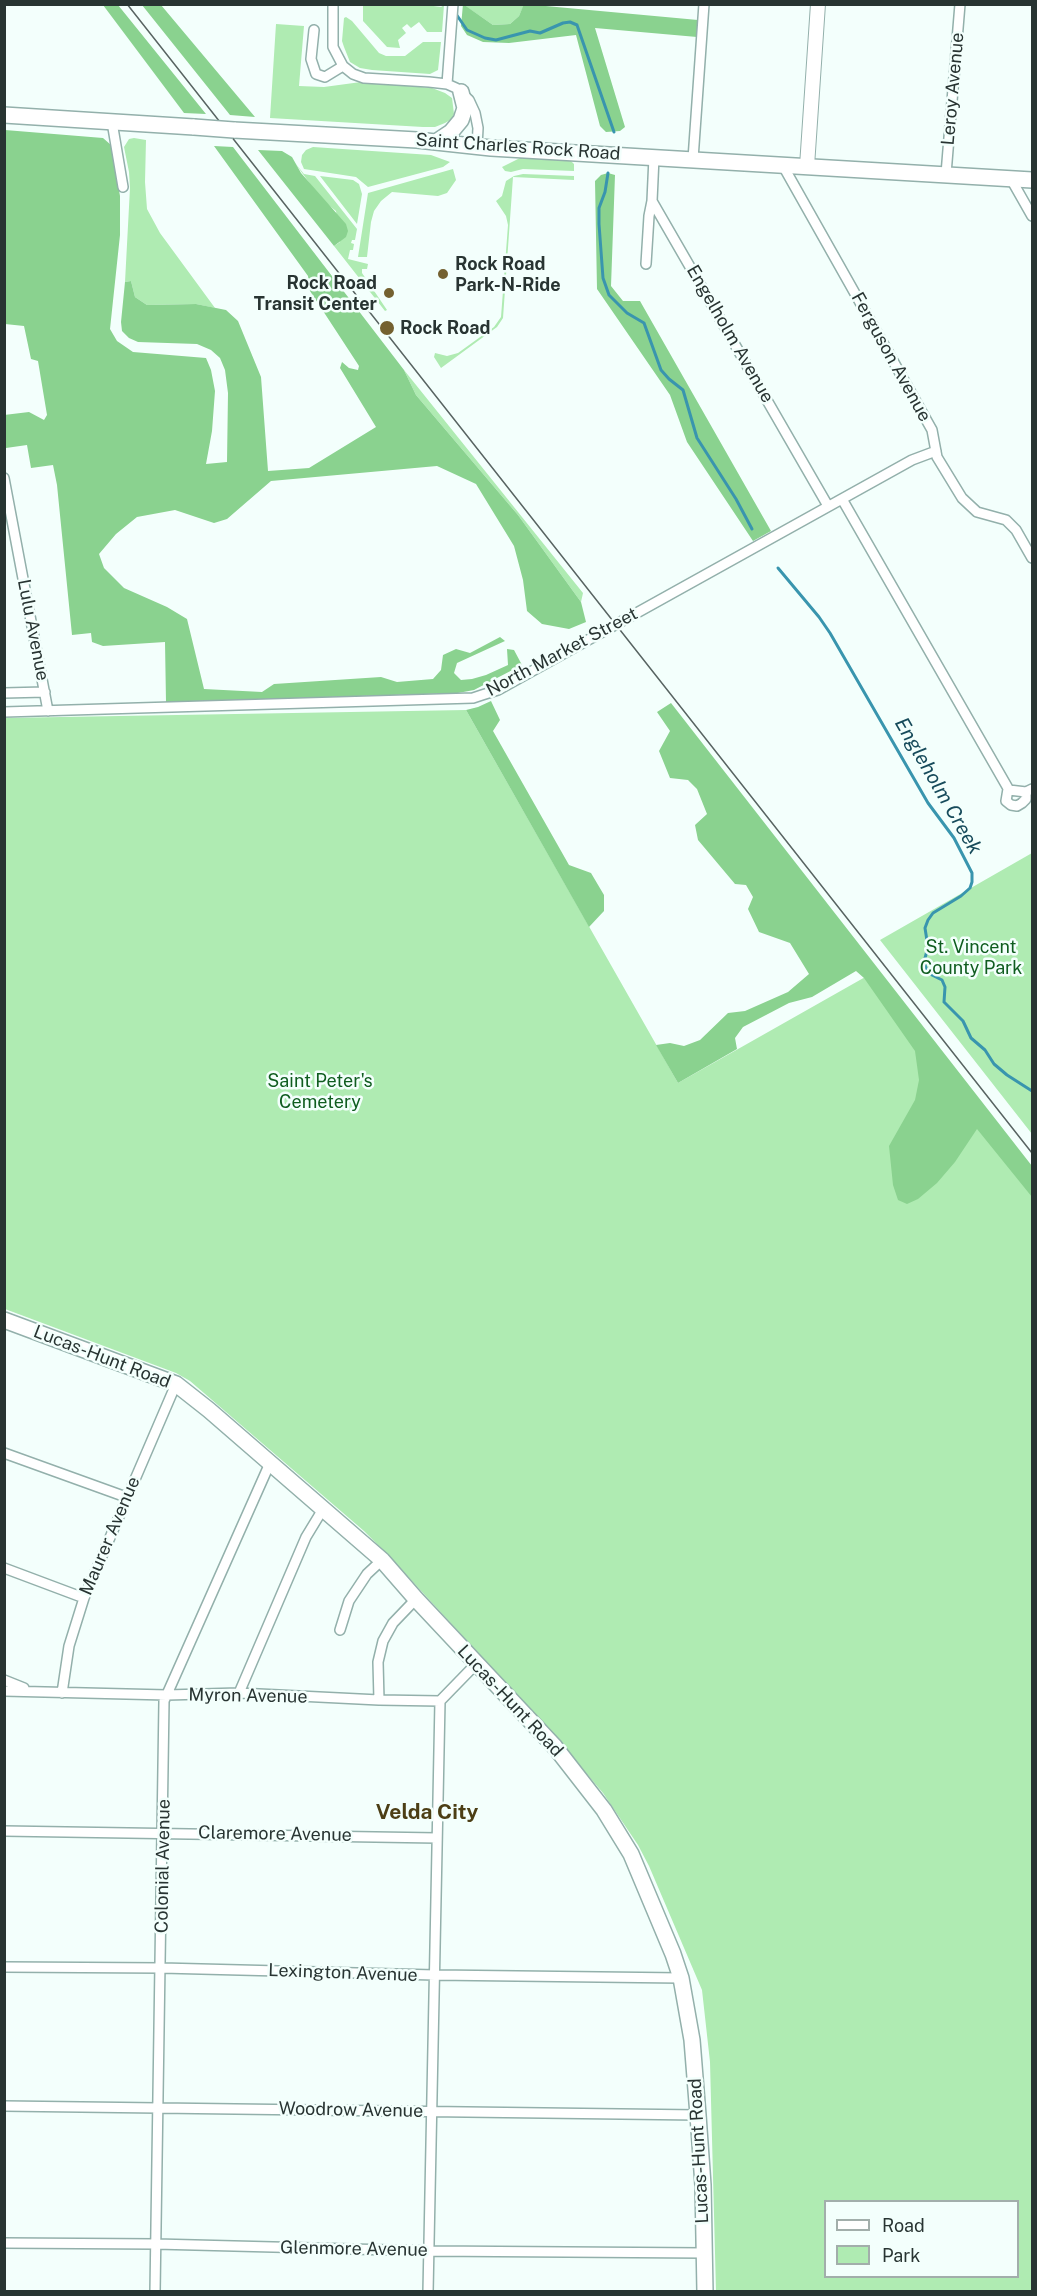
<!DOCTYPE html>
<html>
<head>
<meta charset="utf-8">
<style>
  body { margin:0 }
  #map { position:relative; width:1037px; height:2296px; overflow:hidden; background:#f3fffc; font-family:"Public Sans",sans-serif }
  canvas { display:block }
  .frame { position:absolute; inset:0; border:6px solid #283432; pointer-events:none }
  .legend { position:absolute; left:824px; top:2200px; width:195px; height:78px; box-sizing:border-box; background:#f3fffc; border:2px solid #a2aeab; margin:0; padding:8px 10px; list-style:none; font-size:18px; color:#283432 }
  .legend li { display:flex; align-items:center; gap:12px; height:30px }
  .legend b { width:30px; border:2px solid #a2aeab }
</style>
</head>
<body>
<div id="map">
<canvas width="1037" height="2296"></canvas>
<div class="frame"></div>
<ul class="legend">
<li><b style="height:8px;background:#fff"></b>Road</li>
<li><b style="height:16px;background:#afebb2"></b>Park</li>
</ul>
</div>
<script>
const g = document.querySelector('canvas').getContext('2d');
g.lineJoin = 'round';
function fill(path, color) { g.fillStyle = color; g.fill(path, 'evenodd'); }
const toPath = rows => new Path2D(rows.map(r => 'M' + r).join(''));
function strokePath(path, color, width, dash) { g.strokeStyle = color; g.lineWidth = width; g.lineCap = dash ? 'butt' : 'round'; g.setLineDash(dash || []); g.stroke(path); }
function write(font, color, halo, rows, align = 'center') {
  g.font = font + ' "Public Sans",sans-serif'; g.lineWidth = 5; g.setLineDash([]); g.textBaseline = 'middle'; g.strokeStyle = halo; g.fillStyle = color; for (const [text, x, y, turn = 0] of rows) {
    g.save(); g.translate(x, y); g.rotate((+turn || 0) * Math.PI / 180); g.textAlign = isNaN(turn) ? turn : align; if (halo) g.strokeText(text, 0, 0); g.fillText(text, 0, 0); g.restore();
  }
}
const green = toPath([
  [363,5,426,5,441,7,444,5,442,32,427,32,419,22,411,28,407,24,402,28,406,33,398,40,400,48,387,47,363,21],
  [464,5,524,5,519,16,510,24,493,25],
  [346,17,352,21,379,53,386,56,405,56,423,42,441,42,438,70,430,74,372,70,360,68,350,62,344,47,342,41,344,18],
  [276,24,304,26,299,86,324,87,361,82,432,88,445,93,452,98,454,114,452,119,445,123,435,127,423,127,270,118],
  [134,138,146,140,145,182,147,209,160,233,215,308,196,304,147,305,135,297,131,281,125,282,130,188,129,172,124,147,129,139],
  [313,147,431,155,450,162,443,167,368,187,356,177,304,169,301,162,302,155,306,150],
  [520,158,571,161,574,164,574,171,523,169,511,172,505,171,502,167],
  [295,163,304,174,315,176,357,229,355,240,352,240,351,243,354,244,353,250,350,250,348,259,368,264,367,269,362,269,362,273,387,310,385,311,334,246,340,242,336,211,321,199],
  [453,169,456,180,447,193,438,196,392,192,381,201,374,211,371,222,367,257,358,257,368,193],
  [523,174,574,176,574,180,513,177,503,318,497,327,441,368,434,357,435,353,447,356,458,353,494,327,501,317,508,225,506,216,496,201,502,196,506,181,514,176],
  [320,176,353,180,359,184,362,194,357,224],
  [404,370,583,593,581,602,518,515,416,395],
  [466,710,678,1083,867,976,1032,1182,1032,2291,716,2291,710,2062,702,1990,649,1866,638,1845,603,1793,557,1739,390,1557,364,1531,190,1381,176,1373,5,1309,4,718],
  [826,2202,1018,2202,1018,2276,826,2276],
  [1032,853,1032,1134,880,940]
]);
const forest = toPath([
  [463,4,493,25,510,24,519,16,524,4,698,20,697,37,595,28,625,127,620,131,606,132,600,126,576,35,509,43,483,42,467,35,461,26],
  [103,5,118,5,206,114,184,113],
  [142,5,161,5,255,117,230,115],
  [5,130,103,138,111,145,120,196,120,235,110,329,117,341,133,352,206,358,211,370,215,391,212,431,206,464,227,462,228,393,225,370,220,358,211,350,197,344,138,342,129,338,122,331,121,322,125,282,131,281,135,297,147,305,196,304,226,310,238,321,261,377,268,471,309,468,376,427,340,368,342,362,349,368,358,370,359,366,310,291,308,276,214,146,233,147,404,370,416,395,518,515,581,602,586,622,569,629,542,624,527,611,523,580,514,546,476,484,437,466,271,481,227,519,214,523,175,510,137,517,116,534,99,554,104,568,124,588,167,607,187,619,204,689,262,692,274,684,381,677,397,682,433,679,441,670,443,655,456,649,470,653,500,637,505,641,457,663,454,673,461,680,472,679,486,675,508,665,507,649,514,650,522,665,474,690,458,693,166,702,165,642,103,646,92,642,91,633,72,635,57,485,53,465,31,468,27,445,6,448,4,440,4,415,29,412,44,420,47,415,38,361,31,359,24,326,5,324],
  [258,150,282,151,292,157,301,173,346,224,348,231,346,237,334,246],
  [608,173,615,175,611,286,623,301,640,301,771,531,753,541,687,442,670,395,597,289,595,181,601,175],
  [491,701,500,720,493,731,569,865,591,873,604,895,604,911,589,927,466,710,478,707],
  [671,703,1032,1166,1032,1197,977,1129,955,1162,937,1183,918,1199,907,1204,898,1200,893,1185,889,1146,915,1100,919,1080,915,1051,864,978,856,971,812,997,789,1003,743,1027,735,1038,737,1049,678,1083,656,1045,670,1043,684,1046,700,1040,728,1013,745,1011,788,992,809,974,790,943,759,932,748,909,753,897,746,885,735,884,698,840,695,825,707,814,697,789,688,780,670,778,659,751,670,731,657,712]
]);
const stream = toPath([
  [454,11,467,30,485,38,496,40,530,31,540,33,563,23,570,22,577,25,614,132],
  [608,173,605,192,599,208,599,224,603,278,609,295,627,313,644,323,661,370,669,379,683,390,697,438,736,499,752,529],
  [778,568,819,617,830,633,928,803,954,838,972,873,972,882,970,888,961,896,933,913,928,920,925,928,928,947,924,962,926,968,932,975,942,980,945,987,944,1002,963,1021,971,1038,985,1050,994,1064,1007,1075,1032,1091]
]);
const street = toPath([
  [333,4,333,47,343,66,353,74,364,78,429,82,447,84,456,88,469,100,475,113,478,128,477,147],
  [314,30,311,59,316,74,325,77,343,66],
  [447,84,453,4],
  [112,122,123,187],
  [654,157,652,201,828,506],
  [693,159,704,4],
  [782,164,932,430,937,457,962,498,977,512,1006,520,1016,530,1032,558],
  [946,174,960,4],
  [1011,179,1032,216],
  [646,264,649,216,652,201],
  [4,478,48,711],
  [842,499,1009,790,1026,792,1032,789],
  [4,693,45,692],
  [4,712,473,698,482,695,498,690,912,460,936,451],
  [1008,789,1006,801,1011,805,1017,806,1022,803,1026,799,1026,792],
  [4,1453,126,1497],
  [4,1568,84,1598],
  [340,1630,349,1601,367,1574,382,1560],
  [4,1680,24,1688],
  [4,1691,167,1695,239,1693,379,1700,440,1701,476,1664],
  [62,1693,69,1646,84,1598,176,1384],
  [239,1693,306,1537,323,1509],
  [379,1700,378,1662,383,1641,393,1623,416,1599],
  [4,1831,437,1838],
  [4,1967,162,1968,435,1975,681,1978],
  [4,2106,698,2115],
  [4,2243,156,2244,429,2251,704,2253],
  [155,2292,164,1701,270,1463],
  [428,2292,440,1701]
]);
const secondary = toPath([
  [807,166,818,4]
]);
const primary = toPath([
  [4,115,194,127],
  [234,130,417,140,491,148,1032,180],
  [436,142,451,132,461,120,465,108,461,92],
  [4,1320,176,1384,209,1410,382,1560,416,1599,555,1747,604,1810,631,1854,673,1954,681,1978,692,2040,698,2115,703,2185,705,2292]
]);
const tram = toPath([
  [127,4,1032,1153]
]);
const primaryBridge = toPath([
  [194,127,234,130]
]);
const markers = [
  [443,274,6,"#746130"],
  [389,293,6,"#746130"],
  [387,328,8,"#746130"]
];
const streetNames = [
  ["Leroy Avenue",953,89,-85],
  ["Saint Charles Rock Road",518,147,4],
  ["Engelholm Avenue",730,334,60],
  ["Ferguson Avenue",891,357,61],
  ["Lulu Avenue",33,630,79],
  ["North Market Street",562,652,-28],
  ["Lucas-Hunt Road",102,1357,21],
  ["Maurer Avenue",110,1536,-67],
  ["Myron Avenue",248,1696,1],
  ["Lucas-Hunt Road",510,1701,47],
  ["Claremore Avenue",275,1834,1],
  ["Colonial Avenue",163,1866,-89],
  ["Lexington Avenue",343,1973,2],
  ["Woodrow Avenue",351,2110,1],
  ["Lucas-Hunt Road",699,2151,-93],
  ["Glenmore Avenue",354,2249,1]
];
const poiNames = [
  ["Rock Road",455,264],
  ["Park-N-Ride",455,285],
  ["Rock Road",377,283,"right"],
  ["Transit Center",377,304,"right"],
  ["Rock Road",400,328]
];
const parkNames = [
  ["St. Vincent",971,947],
  ["County Park",971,968],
  ["Saint Peter's",320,1081],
  ["Cemetery",320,1102]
];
const waterNames = [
  ["Engleholm Creek",938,786,60]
];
const quarterNames = [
  ["Velda City",427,1813]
];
fill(green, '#afebb2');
fill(forest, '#8ad28f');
strokePath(stream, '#3995ae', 3);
strokePath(street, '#93b0ab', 12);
strokePath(secondary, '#93b0ab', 16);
strokePath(primary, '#93b0ab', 18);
strokePath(street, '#fff', 9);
strokePath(secondary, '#fff', 14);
strokePath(primary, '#fff', 15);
strokePath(tram, '#586462', 1.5);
strokePath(primaryBridge, '#93b0ab', 18, []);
strokePath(primaryBridge, '#fff', 15);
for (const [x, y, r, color] of markers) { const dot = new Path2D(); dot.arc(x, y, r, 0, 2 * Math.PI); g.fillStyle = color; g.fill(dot); strokePath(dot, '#f3fffc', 2); }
write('18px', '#283432', '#f3fffc', streetNames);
write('bold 18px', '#283432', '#f3fffc', poiNames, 'left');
write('18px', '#0f5d1f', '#f3fffc', parkNames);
write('italic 20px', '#174b5b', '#f3fffc', waterNames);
write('bold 21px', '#4c3e15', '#f3fffc', quarterNames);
</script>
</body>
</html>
